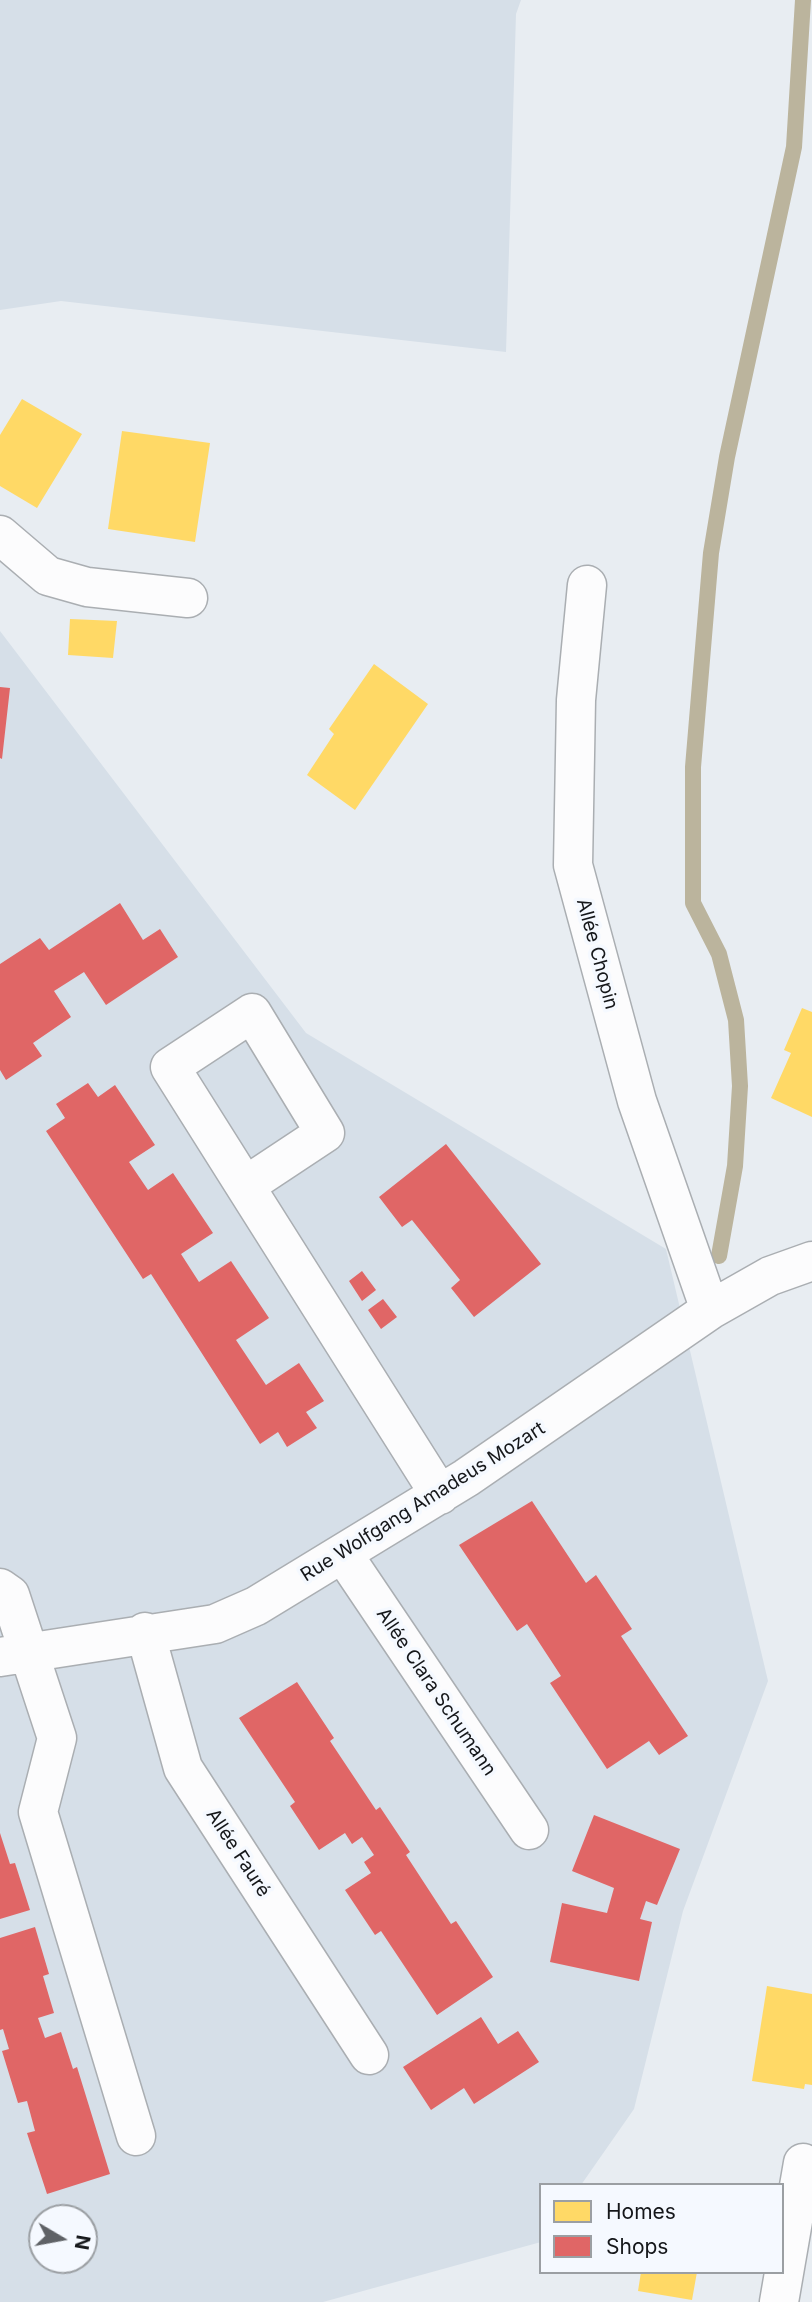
<!DOCTYPE html>
<html>
<head>
<meta charset="utf-8">
<style>
  body { margin:0 }
  #map { position:relative; width:812px; height:2302px; overflow:hidden; background:#e8edf2; font-family:Inter,sans-serif }
  canvas { display:block }
  .legend { position:absolute; left:539px; top:2183px; width:245px; height:91px; box-sizing:border-box; background:#f5f9ff; border:2px solid #9b9fa3; margin:0; padding:9px 12px; list-style:none; font-size:21px; color:#15171a }
  .legend li { display:flex; align-items:center; gap:14px; height:35px }
  .legend b { width:35px; border:2px solid #9b9fa3 }
  .north { position:absolute; left:28px; top:2204px; width:70px; height:70px; box-sizing:border-box; background:#f5f9ff; border:2px solid #9b9fa3; border-radius:50%; rotate:100deg; font-size:19px; font-weight:700; line-height:28px; text-align:center; color:#15171a }
  .north::after { content:''; display:block; margin:auto; width:24px; height:32px; background:#5f6266; clip-path:polygon(50% 0,100% 100%,50% 72%,0 100%) }
</style>
</head>
<body>
<div id="map">
<canvas width="812" height="2302"></canvas>
<ul class="legend">
<li><b style="height:19px;background:#ffd966"></b>Homes</li>
<li><b style="height:19px;background:#e06666"></b>Shops</li>
</ul>
<div class="north">N</div>
</div>
<script>
const g = document.querySelector('canvas').getContext('2d');
g.lineJoin = 'round';
function fill(path, color) { g.fillStyle = color; g.fill(path, 'evenodd'); }
const toPath = rows => new Path2D(rows.map(r => 'M' + r).join(''));
function strokePath(path, color, width, dash) { g.strokeStyle = color; g.lineWidth = width; g.lineCap = dash ? 'butt' : 'round'; g.setLineDash(dash || []); g.stroke(path); }
function write(font, color, halo, rows, align = 'center') {
  g.font = font + ' Inter,sans-serif'; g.lineWidth = 7; g.setLineDash([]); g.textBaseline = 'middle'; g.strokeStyle = halo; g.fillStyle = color; for (const [text, x, y, turn = 0] of rows) {
    g.save(); g.translate(x, y); g.rotate((+turn || 0) * Math.PI / 180); g.textAlign = isNaN(turn) ? turn : align; if (halo) g.strokeText(text, 0, 0); g.fillText(text, 0, 0); g.restore();
  }
}
const built = toPath([
  [0,0,521,0,516,14,506,352,61,301,0,310],
  [0,631,306,1033,666,1249,768,1681,683,1911,634,2109,581,2185,541,2185,541,2242,323,2302,0,2302],
  [42,2218,84,2218,84,2260,42,2260]
]);
const homes = toPath([
  [22,399,82,434,37,508,0,486,0,435],
  [122,431,210,443,195,542,108,529],
  [70,619,117,621,113,658,68,655],
  [374,664,428,704,355,810,307,775,334,734,329,729],
  [802,1008,812,1012,812,1117,771,1098,791,1053,784,1050],
  [767,1986,812,1994,812,2085,805,2084,804,2089,752,2081],
  [641,2272,697,2272,692,2300,638,2291]
]);
const shops = toPath([
  [0,687,10,688,2,759,0,758],
  [120,903,143,940,160,929,178,957,106,1005,84,972,54,991,71,1017,33,1043,42,1056,6,1080,0,1070,0,964,40,938,49,950],
  [88,1083,98,1097,115,1085,155,1145,129,1162,148,1190,173,1173,213,1233,181,1254,199,1282,231,1261,269,1318,236,1340,266,1385,299,1363,324,1401,306,1412,317,1428,287,1447,278,1432,260,1444,151,1274,143,1279,46,1131,65,1118,56,1104],
  [446,1144,541,1264,474,1317,451,1288,460,1280,412,1220,402,1227,379,1197],
  [362,1271,376,1290,362,1301,349,1281],
  [383,1299,397,1317,381,1329,368,1310],
  [532,1501,586,1583,596,1575,632,1629,621,1636,688,1736,659,1755,649,1741,607,1769,550,1683,561,1676,527,1624,517,1631,459,1545],
  [297,1682,334,1738,330,1741,376,1810,380,1807,410,1852,406,1855,451,1924,456,1921,493,1977,437,2015,381,1931,375,1935,345,1890,371,1873,364,1862,374,1855,362,1837,352,1844,345,1833,319,1850,290,1806,295,1802,239,1718],
  [594,1815,680,1849,657,1905,646,1901,640,1919,652,1922,639,1981,550,1962,562,1903,607,1913,614,1888,572,1871],
  [0,1833,10,1864,15,1863,30,1910,0,1919],
  [35,1927,49,1974,43,1976,54,2013,38,2018,45,2038,61,2032,73,2069,77,2067,110,2174,47,2194,27,2133,35,2131,27,2101,18,2103,2,2051,9,2049,3,2029,0,2030,0,1938],
  [481,2017,498,2044,518,2031,539,2062,474,2104,464,2088,431,2110,403,2067]
]);
const stream = toPath([
  [719,1256,735,1166,740,1086,736,1020,719,954,693,903,693,767,711,553,727,457,794,147,803,0]
]);
const minor = toPath([
  [0,535,48,576,87,587,188,598],
  [587,585,576,700,573,865,637,1101,710,1310],
  [245,1186,325,1133,252,1013,170,1067,245,1186,440,1495],
  [343,1554,529,1830],
  [0,1588,10,1595,57,1738,38,1812,136,2136],
  [145,1632,183,1768,369,2055],
  [0,1657,215,1624,256,1606,466,1478,710,1310,770,1276,812,1261],
  [779,2302,803,2163]
]);
const streetNames = [
  ["Allée Chopin",597,954,75],
  ["Rue Wolfgang Amadeus Mozart",423,1502,-32],
  ["Allée Clara Schumann",436,1692,56],
  ["Allée Fauré",238,1853,57]
];
fill(built, '#d6dfe8');
fill(homes, '#ffd966');
fill(shops, '#e06666');
strokePath(stream, '#bbb49d', 16);
strokePath(minor, '#aaaeb2', 41);
strokePath(minor, '#fcfcfd', 38);
write('19px', '#15171a', '#f5f9ff', streetNames);
</script>
</body>
</html>
